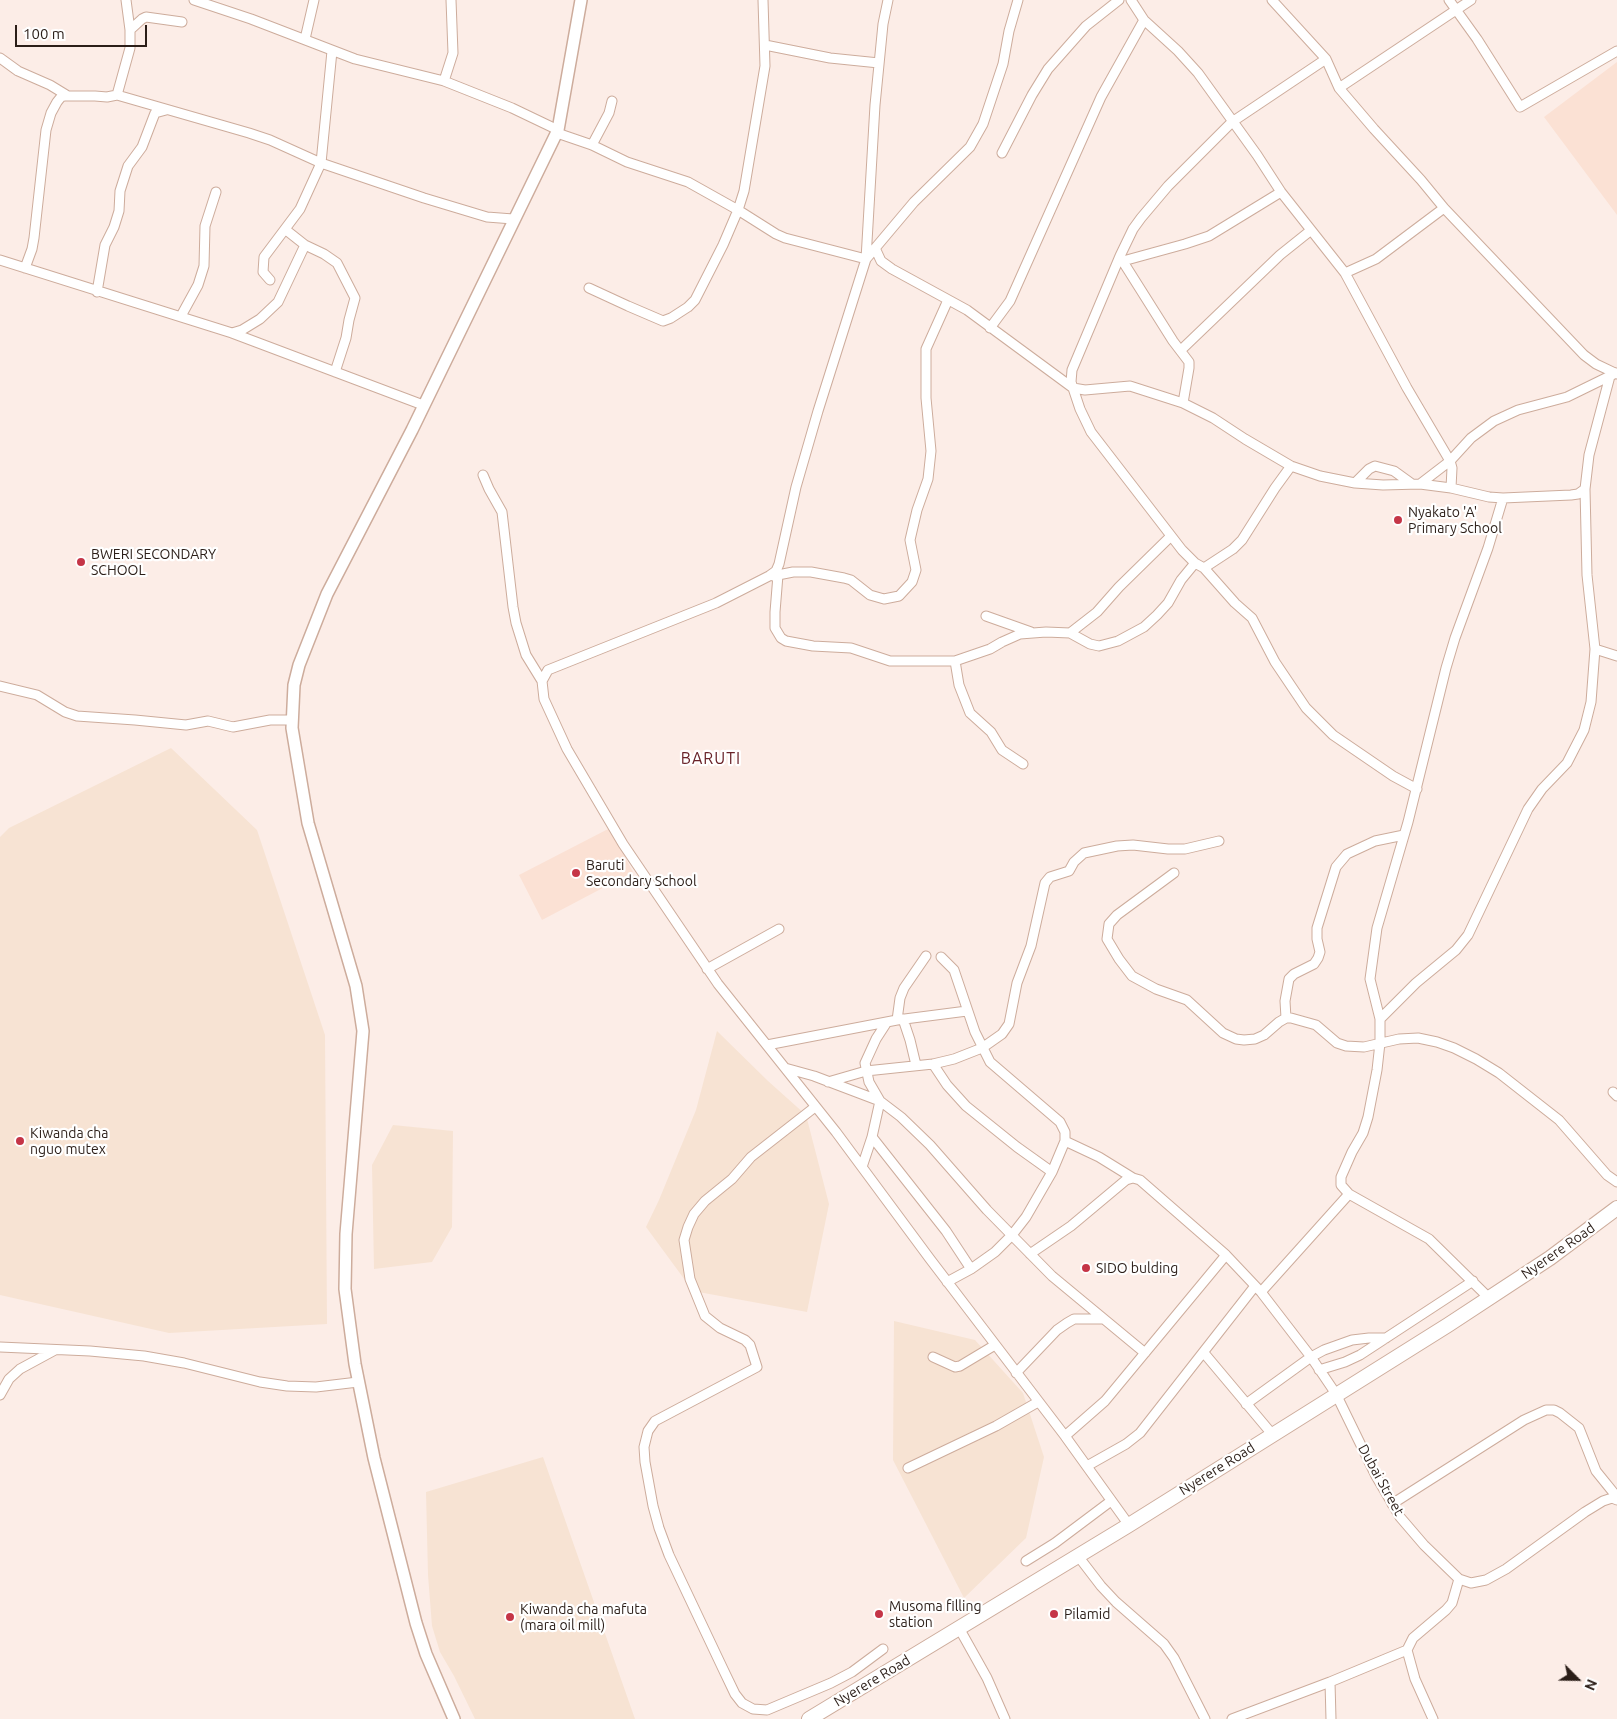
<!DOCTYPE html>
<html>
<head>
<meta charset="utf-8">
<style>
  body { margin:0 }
  #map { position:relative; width:1617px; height:1719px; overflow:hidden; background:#fcede7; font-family:Ubuntu,sans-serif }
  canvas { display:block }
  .north { position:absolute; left:1552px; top:1654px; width:50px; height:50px; -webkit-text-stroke:4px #fff; paint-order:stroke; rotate:113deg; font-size:14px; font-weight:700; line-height:20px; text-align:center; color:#2b1e18 }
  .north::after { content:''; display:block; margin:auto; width:18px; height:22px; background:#2b1e18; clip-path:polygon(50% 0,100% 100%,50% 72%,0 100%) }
  .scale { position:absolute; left:15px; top:25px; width:132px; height:22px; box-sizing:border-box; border:2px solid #2b1e18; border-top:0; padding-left:6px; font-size:15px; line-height:18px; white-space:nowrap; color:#2b1e18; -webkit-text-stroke:4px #fff; paint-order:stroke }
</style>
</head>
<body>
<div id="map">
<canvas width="1617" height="1719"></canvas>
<div class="north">N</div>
<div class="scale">100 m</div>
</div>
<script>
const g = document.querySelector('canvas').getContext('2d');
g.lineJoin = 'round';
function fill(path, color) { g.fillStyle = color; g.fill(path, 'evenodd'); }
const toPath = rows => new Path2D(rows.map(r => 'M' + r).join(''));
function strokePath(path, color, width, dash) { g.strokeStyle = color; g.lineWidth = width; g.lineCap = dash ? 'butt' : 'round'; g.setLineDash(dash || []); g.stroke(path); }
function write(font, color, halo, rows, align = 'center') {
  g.font = font + ' Ubuntu,sans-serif'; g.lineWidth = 4.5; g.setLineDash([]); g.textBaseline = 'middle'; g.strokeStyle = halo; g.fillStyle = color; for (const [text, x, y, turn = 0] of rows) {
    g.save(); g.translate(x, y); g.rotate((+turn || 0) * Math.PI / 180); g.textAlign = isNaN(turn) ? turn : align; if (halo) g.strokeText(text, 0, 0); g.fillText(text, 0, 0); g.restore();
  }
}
const built = toPath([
  [1617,62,1617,215,1544,117],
  [610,828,633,872,542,920,519,875]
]);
const industrial = toPath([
  [171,748,257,830,325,1035,327,1324,169,1333,0,1295,0,837,9,828],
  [717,1031,768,1081,806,1115,829,1204,807,1312,693,1291,646,1227,659,1200,696,1110],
  [393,1125,453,1131,452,1227,432,1262,374,1269,372,1165],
  [894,1321,975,1340,1023,1393,1044,1457,1026,1538,964,1598,893,1460],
  [543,1457,635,1719,475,1719,454,1676,440,1652,432,1626,428,1575,426,1492]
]);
const minor = toPath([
  [194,0,251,19,355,59,444,81,512,108,558,130],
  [1131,0,1144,20,1178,51,1198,73,1257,155,1281,192,1345,273,1407,388,1450,461,1452,468,1451,488,1489,497,1503,498],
  [1272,0,1326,59,1339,88,1374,129,1421,180,1444,208,1584,355,1596,364,1617,374],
  [1449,0,1477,39,1520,107,1617,51],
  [130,30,142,19,146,17,182,22],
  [305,39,314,0],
  [765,45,830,58,879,63],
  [0,58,18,71,50,85,68,96],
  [1326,59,1232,122,1168,186,1141,218,1133,229,1120,256,1072,370,1071,382,1080,409,1091,432,1182,550,1195,563,1204,568,1235,603,1252,618,1275,662,1306,708,1333,735,1393,776,1417,789],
  [444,81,453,53,451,0],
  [1339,88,1471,0],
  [117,95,130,48,130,30,126,0],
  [557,133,592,145,627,162,688,182,738,210,776,234,785,238,866,259,914,202,970,147,983,124,1003,64,1009,31,1018,0],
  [592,145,609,113,612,101],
  [1002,153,1032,95,1048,69,1086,26,1119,0],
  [286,230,305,245,324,254,337,263,355,298,349,320,346,338,335,372],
  [875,248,881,261,892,269,967,310,1073,388,1085,390,1130,386,1183,403,1213,418,1245,439,1291,466,1320,476,1355,483,1383,485,1420,484,1450,461,1471,438,1494,421,1518,410,1567,397,1616,373],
  [1120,257,1173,341,1189,362,1189,368,1183,403],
  [0,260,232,333,423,405],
  [1123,261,1185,244,1209,236,1281,192],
  [25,268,32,249,34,238,46,130,51,113,57,102,61,97,65,96,95,96,107,97,117,95,249,133,270,140,321,163,424,198,487,217,513,219],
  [1345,273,1376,259,1444,208],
  [270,280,263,272,264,257,300,209,321,163,332,51],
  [589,288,628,306,663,321,671,318,688,307,695,300,723,245,738,210,744,191,765,66,763,0],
  [97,292,105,245,114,227,119,211,120,191,128,166,142,147,155,113,166,110],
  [181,316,198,285,204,266,205,226,216,192],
  [990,328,1010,301,1101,97,1144,20],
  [232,333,242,330,260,319,278,302,305,245],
  [1181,350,1280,255,1310,231],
  [483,475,489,489,502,512,513,607,516,623,526,655,542,681,544,699,567,749,623,844,718,984,836,1132,930,1259,1065,1436,1129,1525],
  [1355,483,1369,469,1375,466,1394,471,1412,484],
  [1420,484,1451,488],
  [1204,568,1233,549,1242,540,1275,488,1291,466],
  [778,575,775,612,775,628,781,638,786,641,813,646,851,648,890,661,955,661,990,649,1002,642,1020,634,1046,632,1070,633,1090,644,1099,646,1118,641,1144,627,1157,615,1168,603,1181,580,1195,563],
  [773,576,793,572,811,572,844,578,851,580,870,595,884,599,899,596,912,582,916,570,910,540,917,510,928,479,931,451,926,398,926,349,948,300],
  [986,616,1031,632],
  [1070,633,1097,612,1119,587,1171,536],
  [1595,649,1617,656],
  [955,661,959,685,970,713,991,732,1002,750,1023,764],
  [542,681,548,670,716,603,769,576,776,571,779,564,796,487,818,411,866,259,875,105,883,24,888,0],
  [0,686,37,695,65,712,77,716,135,720,186,725,208,721,233,727,270,720,292,720],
  [1174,873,1117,915,1109,924,1107,939,1119,959,1132,976,1156,989,1187,1000,1223,1033,1236,1039,1244,1040,1255,1039,1264,1035,1279,1022,1286,1018,1291,1018,1316,1025,1337,1043,1346,1046,1364,1047,1399,1039,1418,1038,1437,1042,1454,1048,1476,1059,1499,1073,1559,1120,1607,1175,1617,1182],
  [941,957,954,970,975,1032,990,1062,1060,1122,1065,1132,1065,1141,1052,1172,1026,1217,1012,1235,995,1252,971,1269,947,1282],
  [707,969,779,929],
  [1286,1018,1285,1001,1289,979,1294,974,1314,964,1318,958,1320,952,1317,939,1317,928,1336,867,1347,854,1375,841,1404,835],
  [903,1019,910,1040,916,1065],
  [1380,1019,1416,983,1456,950,1468,935,1528,809,1542,789,1567,763,1584,730,1591,702,1595,649,1587,575,1585,489],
  [897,1020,900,998,904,988,926,956],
  [767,1045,897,1020,967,1011],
  [933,1064,947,1085,966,1106,1017,1147,1052,1172],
  [785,1068,814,1076,880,1101,901,1117,930,1145,987,1210,1052,1276,1145,1353],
  [828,1082,866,1071,933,1064,954,1059,982,1048,1002,1034,1009,1024,1017,983,1031,946,1045,883,1050,877,1069,871,1074,862,1084,853,1117,846,1133,845,1168,849,1185,849,1219,841],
  [1613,1092,1617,1096],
  [815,1107,751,1157,732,1179,705,1201,694,1214,688,1227,684,1240,690,1279,705,1316,720,1328,745,1340,750,1345,757,1367,655,1421,648,1431,644,1447,645,1462,653,1506,659,1528,669,1555,723,1669,735,1694,742,1703,753,1709,767,1710,831,1683,852,1672,883,1649],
  [872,1137,946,1231,971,1269],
  [1065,1141,1099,1157,1133,1178],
  [862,1167,872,1137,880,1101,869,1082,865,1063,876,1039,887,1022],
  [1030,1254,1071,1226,1126,1180,1133,1178,1140,1180,1226,1255,1261,1292,1311,1357,1336,1394,1376,1476,1400,1517,1424,1545,1459,1579,1471,1583,1486,1580,1506,1569,1585,1512,1603,1501,1612,1498,1617,1500],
  [1261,1292,1349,1194],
  [1489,1298,1429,1239,1349,1194,1341,1185,1341,1177,1352,1152,1363,1133,1368,1117,1377,1070,1380,1043,1380,1019,1370,979,1377,928,1408,822,1446,668,1455,638,1488,548,1503,498,1571,495,1578,494,1585,489,1589,455,1610,376],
  [0,1347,90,1351,144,1356,184,1363,260,1382,287,1386,316,1387,358,1382],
  [1204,1353,1272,1434],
  [933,1357,955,1367,960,1366,995,1345],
  [1319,1370,1345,1362,1360,1355,1473,1281],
  [1016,1373,1057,1330,1067,1323,1074,1319,1104,1319],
  [0,1395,9,1379,20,1369,55,1350],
  [1246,1404,1311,1357,1324,1350,1352,1340,1369,1338,1386,1338],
  [1065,1436,1105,1401,1226,1255],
  [1087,1466,1126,1444,1140,1433,1255,1286],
  [908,1468,996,1426,1038,1402],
  [1392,1504,1524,1420,1546,1410,1554,1410,1560,1413,1579,1428,1596,1471,1617,1497],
  [1078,1556,1101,1586,1116,1602,1164,1644,1174,1658,1205,1719],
  [1026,1561,1055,1543,1111,1501],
  [959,1628,987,1678,1005,1719],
  [1330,1682,1331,1719],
  [1232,1719,1330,1682,1407,1650],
  [1433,1719,1415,1679,1407,1650,1413,1638,1446,1610,1452,1603,1459,1579]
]);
const tertiary = toPath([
  [454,1719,426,1654,416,1623,374,1458,355,1364,345,1289,346,1234,363,1031,356,986,308,823,292,728,294,685,299,665,327,594,412,430,558,130,581,0]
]);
const primary = toPath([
  [809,1719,1129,1525,1448,1325,1550,1258,1617,1208]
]);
const markers = [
  [1398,520,5,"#c53547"],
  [81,562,5,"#c53547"],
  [576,873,5,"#c53547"],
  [20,1141,5,"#c53547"],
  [1086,1268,5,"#c53547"],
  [879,1614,5,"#c53547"],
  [1054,1614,5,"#c53547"],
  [510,1617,5,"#c53547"]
];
const poiNames = [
  ["Nyakato 'A'",1408,512],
  ["Primary School",1408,528],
  ["BWERI SECONDARY",91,554],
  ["SCHOOL",91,570],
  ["Baruti",586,865],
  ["Secondary School",586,881],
  ["Kiwanda cha",30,1133],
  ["nguo mutex",30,1149],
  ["SIDO bulding",1096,1268],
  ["Musoma filling",889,1606],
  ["station",889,1622],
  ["Kiwanda cha mafuta",520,1609],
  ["(mara oil mill)",520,1625],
  ["Pilamid",1064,1614]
];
const streetNames = [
  ["Nyerere Road",1558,1251,-35],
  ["Nyerere Road",1217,1469,-32],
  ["Dubai Street",1381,1480,61],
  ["Nyerere Road",872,1681,-31]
];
const quarterNames = [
  ["BARUTI",711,759]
];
fill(built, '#fbe1d4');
fill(industrial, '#f7e3d3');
strokePath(minor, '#cdac9c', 11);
strokePath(tertiary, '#cdac9c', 14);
strokePath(primary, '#cdac9c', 16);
strokePath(minor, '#fff', 9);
strokePath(tertiary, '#fff', 11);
strokePath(primary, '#fff', 14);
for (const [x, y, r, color] of markers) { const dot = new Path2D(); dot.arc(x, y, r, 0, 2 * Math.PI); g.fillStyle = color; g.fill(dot); strokePath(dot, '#fff', 2); }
write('14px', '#2b1e18', '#fff', poiNames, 'left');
write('14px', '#2b1e18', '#fff', streetNames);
g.letterSpacing = '1px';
write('16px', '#692329', '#fff', quarterNames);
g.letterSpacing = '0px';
</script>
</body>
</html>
